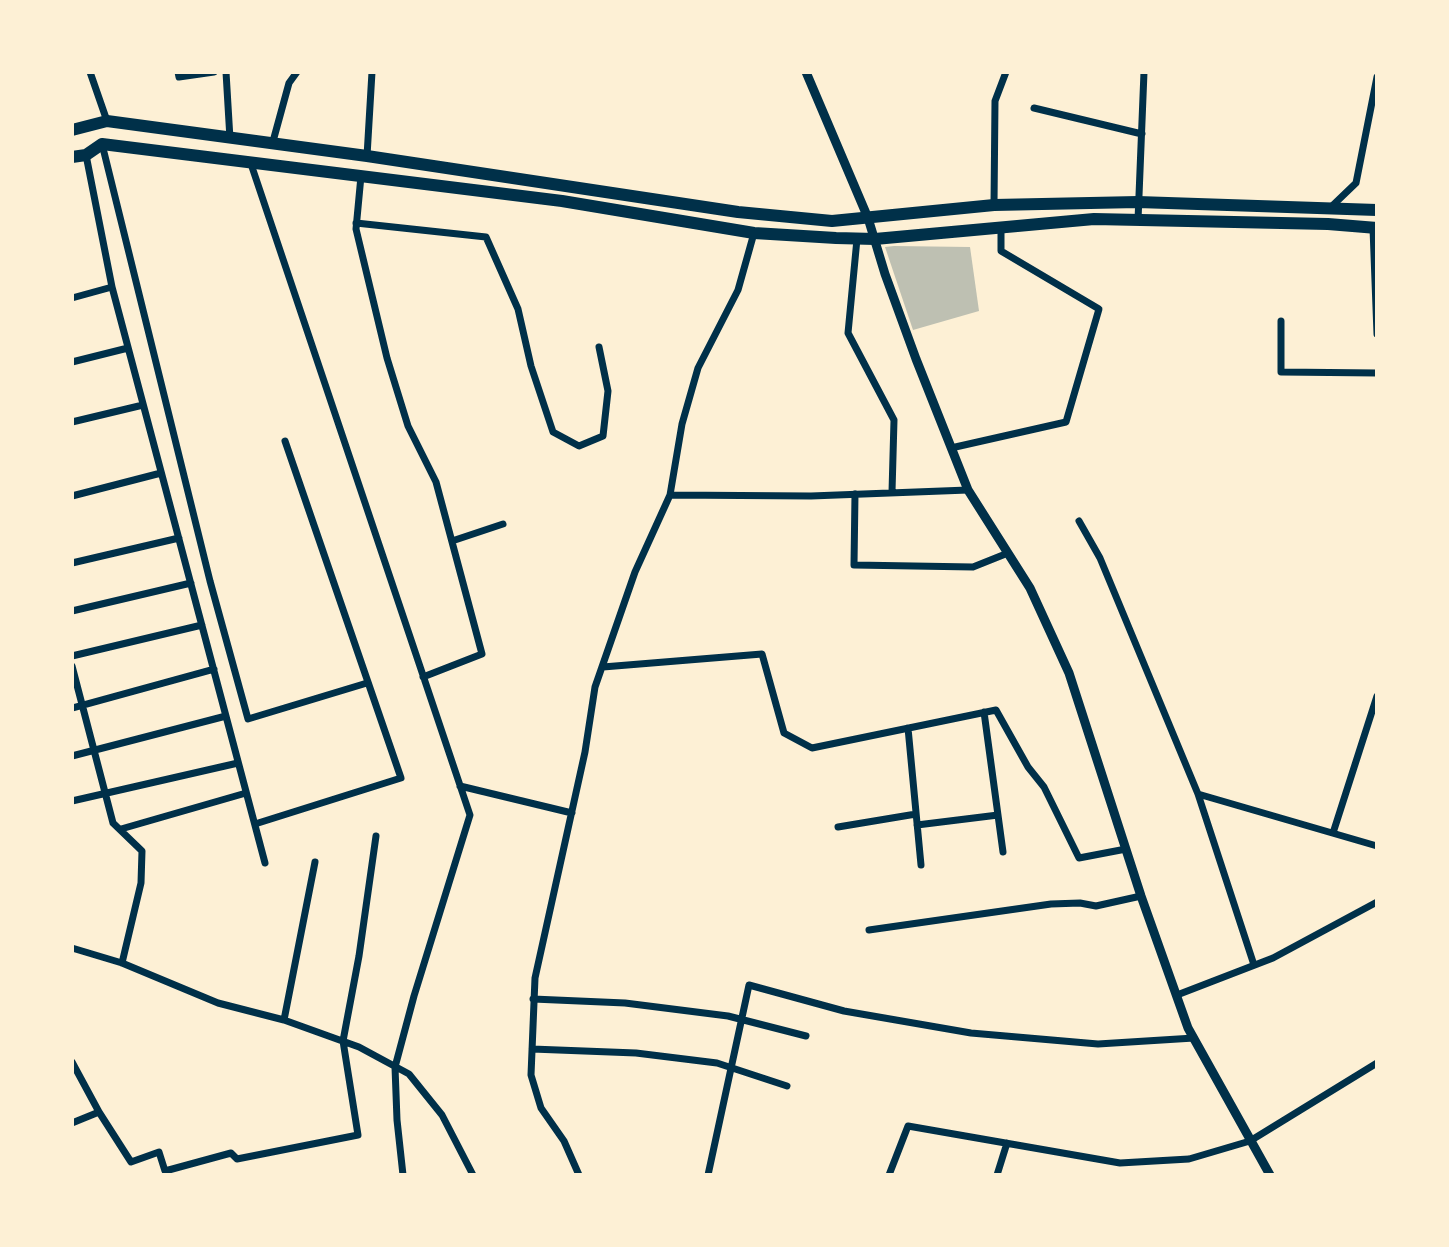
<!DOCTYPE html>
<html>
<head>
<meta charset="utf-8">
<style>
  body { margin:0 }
  #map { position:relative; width:1449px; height:1247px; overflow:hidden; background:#fdf0d5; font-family:Quicksand,sans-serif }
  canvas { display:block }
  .frame { position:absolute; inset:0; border:74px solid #fdf0d5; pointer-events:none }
</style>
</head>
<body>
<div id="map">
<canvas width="1449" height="1247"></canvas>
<div class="frame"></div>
</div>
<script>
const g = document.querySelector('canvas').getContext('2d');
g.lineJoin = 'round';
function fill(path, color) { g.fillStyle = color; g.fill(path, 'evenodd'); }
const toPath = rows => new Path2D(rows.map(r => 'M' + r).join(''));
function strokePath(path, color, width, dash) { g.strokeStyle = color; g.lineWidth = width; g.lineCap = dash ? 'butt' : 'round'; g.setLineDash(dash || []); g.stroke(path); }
const building = toPath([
  [894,246,970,247,979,311,913,330,885,247]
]);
const minor = toPath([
  [90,72,107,121],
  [178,72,179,77,214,72],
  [226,72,230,139],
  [1034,108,1142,134],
  [102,144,210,581,248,719,367,683],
  [272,145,289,83,297,72],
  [86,155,112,287,265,863],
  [367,156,372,72],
  [250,161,470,815,414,996,395,1067,397,1120,403,1175],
  [361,176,356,229,387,358,408,426,436,482,482,654,423,677],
  [994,205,995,101,1006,72],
  [1331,207,1356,183,1377,77],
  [1138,220,1144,72],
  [356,223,486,237,518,309,531,366,553,432,579,446,603,436,608,391,599,347],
  [1373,228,1377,334],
  [857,239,848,333,894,420,892,492],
  [72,298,112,287],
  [1281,321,1281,372,1377,373],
  [72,362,128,348],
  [72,422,143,405],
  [951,448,1066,422,1099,309,1001,251,1001,227],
  [855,494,854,565,973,567,1008,553],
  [670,495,811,496,968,490],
  [72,496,161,473],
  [1079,521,1100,558,1198,794,1377,846],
  [452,541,503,524],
  [72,563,179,538],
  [72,611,191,583],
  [72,656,202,625],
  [72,666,113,823,142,851,141,883,122,963],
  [603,667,762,654,784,733,812,748,996,710,1028,767,1044,787,1079,858,1126,849],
  [72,708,214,669],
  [984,712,1003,852],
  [908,728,921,865],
  [72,756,226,716],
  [460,786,572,813],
  [1198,794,1254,965],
  [72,801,238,763],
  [255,824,401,778,285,441],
  [917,825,998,815],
  [838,827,916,814],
  [121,829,246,793],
  [1333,833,1377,696],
  [869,930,1051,904,1080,903,1096,906,1141,896],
  [72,948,122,963,218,1003,284,1020,359,1047,409,1074,442,1115,473,1175],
  [1177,995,1273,958,1377,902],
  [533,999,625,1003,728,1016,806,1036],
  [284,1020,315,862],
  [532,1049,636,1053,717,1063,787,1086],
  [72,1062,99,1112,72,1123],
  [99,1112,131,1162,159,1152,165,1171,231,1153,237,1159,358,1135,343,1041,359,956,376,836],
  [579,1175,564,1141,541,1108,531,1075,535,978,585,752,595,687,635,572,670,495,682,424,698,368,738,290,754,233],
  [708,1175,749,985,844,1011,971,1033,1098,1044,1194,1038],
  [889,1175,908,1126,1120,1163,1189,1159,1250,1141,1377,1063],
  [997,1175,1007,1143]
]);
const tertiary = toPath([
  [806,72,868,218,885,274,916,359,968,490,1030,588,1069,673,1141,896,1188,1028,1270,1175]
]);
const primary = toPath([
  [72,130,107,121,367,156,738,212,832,221,994,205,1138,202,1377,210],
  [72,157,86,155,102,144,562,201,754,233,836,238,875,239,1094,219,1328,224,1377,228]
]);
fill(building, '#bec0b2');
strokePath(minor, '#003049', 7);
strokePath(tertiary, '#003049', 9);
strokePath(primary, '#003049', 12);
</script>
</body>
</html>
